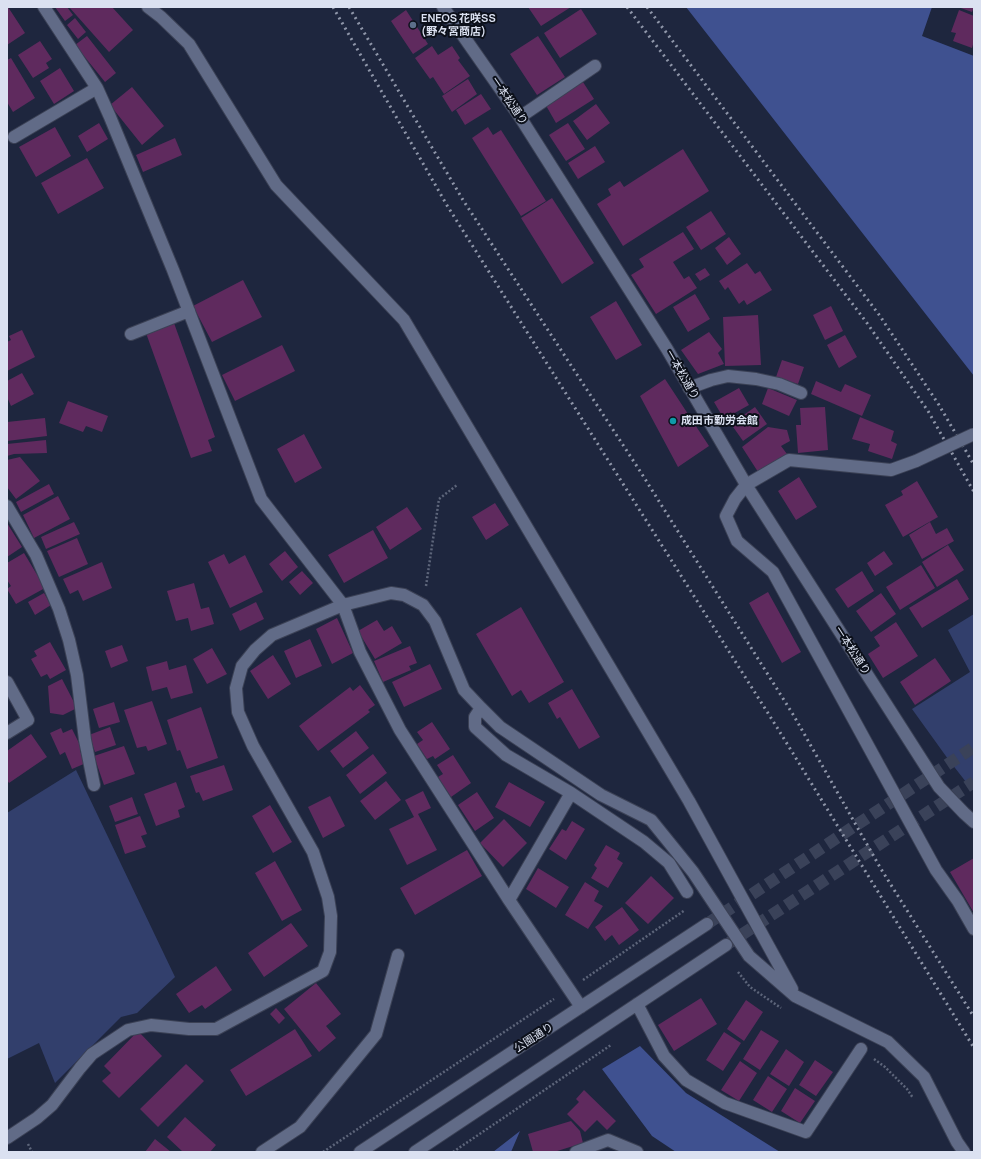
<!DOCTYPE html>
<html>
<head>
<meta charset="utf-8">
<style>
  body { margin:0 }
  #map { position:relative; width:981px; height:1159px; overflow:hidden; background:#1e263e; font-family:Manrope,sans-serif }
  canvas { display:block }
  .frame { position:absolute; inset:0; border:8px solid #dbe1f1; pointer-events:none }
</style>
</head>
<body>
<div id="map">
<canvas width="981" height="1159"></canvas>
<div class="frame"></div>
</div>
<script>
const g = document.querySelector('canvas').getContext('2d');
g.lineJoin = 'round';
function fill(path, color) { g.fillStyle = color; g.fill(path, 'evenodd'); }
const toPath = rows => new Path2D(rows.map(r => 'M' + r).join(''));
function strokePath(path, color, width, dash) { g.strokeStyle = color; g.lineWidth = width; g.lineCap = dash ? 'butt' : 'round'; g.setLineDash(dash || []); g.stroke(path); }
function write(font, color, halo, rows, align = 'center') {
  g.font = font + ' Manrope,"Noto Sans JP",sans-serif'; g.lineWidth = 4; g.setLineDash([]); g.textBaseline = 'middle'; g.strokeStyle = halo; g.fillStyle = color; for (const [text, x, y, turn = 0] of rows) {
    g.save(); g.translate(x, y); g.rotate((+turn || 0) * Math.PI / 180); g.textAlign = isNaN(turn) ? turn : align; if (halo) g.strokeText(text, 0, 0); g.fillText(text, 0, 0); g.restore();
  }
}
const green = toPath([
  [974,614,974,789,966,782,948,759,912,709,970,672,948,630],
  [76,770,175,977,137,1013,121,1017,55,1083,39,1043,7,1059,7,813]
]);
const forest = toPath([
  [686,7,932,7,922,36,974,56,974,376],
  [640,1046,686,1093,780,1152,676,1152,652,1136,602,1069],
  [520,1131,511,1152,493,1152]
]);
const building = toPath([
  [7,7,8,7,25,33,7,45],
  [55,7,67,7,73,15,65,21],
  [69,7,112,7,133,30,109,52],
  [528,7,571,7,541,26],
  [958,7,974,7,972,12],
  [581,9,597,34,560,58,544,33],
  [406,10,428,44,413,54,391,21],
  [959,10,974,16,974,41,972,48,953,41,956,33,951,32],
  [75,18,86,32,78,39,67,25],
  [87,36,116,73,105,82,75,45],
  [538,36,565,77,537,95,510,54],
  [40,41,52,59,46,63,49,68,33,78,18,55],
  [432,46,438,55,452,46,460,58,458,60,470,76,444,94,433,77,430,79,415,58],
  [11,58,35,98,13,112,7,102,7,60],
  [60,68,74,91,54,104,40,81],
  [468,79,477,94,452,112,442,96],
  [581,79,594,99,556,123,544,102],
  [132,87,164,126,142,145,110,105],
  [481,94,491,109,465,125,456,110],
  [596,104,610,123,587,140,573,121],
  [99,123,108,139,87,152,78,136],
  [568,123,585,149,566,161,549,135],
  [55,127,71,156,36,177,19,147],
  [488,127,493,135,501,130,546,201,521,216,472,138],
  [175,138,182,155,143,172,136,155],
  [595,146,605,162,578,179,568,163],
  [683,149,709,191,623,246,597,204,611,195,608,189,620,181,624,187],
  [87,158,104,188,58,214,41,183],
  [552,198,594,263,562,284,521,218],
  [711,211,726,234,701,250,686,227],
  [683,232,694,249,673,262,684,279,689,276,697,288,656,314,631,275,644,267,639,259],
  [729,237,741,254,727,265,715,248],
  [747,263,755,274,760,271,772,290,747,305,744,300,739,304,728,287,725,290,719,281],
  [705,268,710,275,700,281,695,274],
  [243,280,262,317,212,342,193,306],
  [695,294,710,319,688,332,673,307],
  [616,301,642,345,616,360,590,317],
  [831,306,843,331,825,340,813,315],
  [758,315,761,365,725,366,723,317],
  [174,323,215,437,208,440,212,451,191,458,146,333],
  [22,330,35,357,7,371,7,342,11,340,9,336],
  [709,332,722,349,718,353,724,364,698,374,681,350],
  [845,335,857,357,839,368,827,345],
  [282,345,295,371,235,401,222,375],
  [782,360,804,367,798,384,776,377],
  [22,373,34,394,11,406,7,397,7,381],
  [665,379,709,446,678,467,640,396],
  [816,381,841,392,845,384,871,395,862,416,811,394],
  [739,388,749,405,724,419,714,402],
  [768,388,797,400,789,416,762,404],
  [68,401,108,416,102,432,86,426,83,432,59,423],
  [755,407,767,424,743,441,731,424],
  [825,407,828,450,798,453,796,425,801,425,800,408],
  [860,417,894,431,891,441,897,444,892,459,868,451,870,444,852,439],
  [45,418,47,436,7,441,7,422],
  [768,427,787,430,790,441,781,446,790,458,760,475,742,447],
  [304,434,322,468,295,483,277,449],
  [46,440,47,453,14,454,7,456,7,444],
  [20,457,40,481,16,499,7,487,7,460],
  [799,477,817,507,796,520,778,491],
  [917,481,938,517,903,537,885,505,903,495,901,491],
  [49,484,54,494,21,512,16,502],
  [58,496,70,519,34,538,23,515],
  [495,503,509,525,486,540,472,517],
  [407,507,422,529,390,550,376,527],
  [74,522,80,534,46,549,41,537],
  [930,522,936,534,947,528,954,541,922,559,909,535],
  [7,523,22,547,7,557],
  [373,530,388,558,344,583,328,555],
  [77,538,88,564,59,577,47,551],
  [948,545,964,570,937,587,922,562],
  [285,551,298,567,282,581,269,564],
  [884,551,893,564,875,576,867,563],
  [24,553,45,588,16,604,7,589,11,586,7,580,7,563],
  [224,554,229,564,245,555,263,592,230,608,208,562],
  [102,562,112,588,83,601,78,590,70,594,63,579],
  [921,565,935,588,900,610,886,587],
  [302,571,313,583,300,595,289,582],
  [862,571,874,591,848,608,835,589],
  [957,579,969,599,922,628,909,608],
  [194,583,201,609,209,607,214,624,191,631,188,618,176,621,167,591],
  [768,592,801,652,782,663,749,603],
  [44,593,51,605,35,615,28,602],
  [881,593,896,614,871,632,856,611],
  [256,602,264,619,240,631,232,614],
  [521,607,564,682,529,703,521,690,512,696,476,634],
  [337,618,353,653,332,664,316,629],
  [377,620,384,631,392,626,402,643,375,659,358,631],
  [896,622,918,656,883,678,868,654,880,646,874,637],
  [310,639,322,666,296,678,284,651],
  [50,642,66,670,50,679,47,674,41,677,31,659,37,656,34,651],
  [122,645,128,661,111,668,105,651],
  [410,646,417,663,409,666,411,670,383,682,374,661],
  [212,648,227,674,207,684,193,659],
  [273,655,291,684,268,699,250,671],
  [935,658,951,681,915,705,900,682],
  [167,661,169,670,186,665,193,693,171,699,167,687,152,691,146,667],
  [430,664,442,689,404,707,392,682],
  [62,679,77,708,63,715,50,713,48,686],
  [360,685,375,705,368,710,370,712,318,751,299,726,350,687,353,691],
  [572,689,600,737,579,749,560,717,557,719,548,703],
  [152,701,167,744,148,751,146,746,137,748,124,710],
  [114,702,120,722,99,728,93,709],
  [201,707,218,758,187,769,180,750,177,751,167,720],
  [432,722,450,749,435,759,433,756,427,759,417,744,423,740,417,732],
  [110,727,116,745,95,752,89,735],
  [61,728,63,733,72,729,82,749,80,751,86,763,72,769,65,752,60,755,50,733],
  [356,731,369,748,343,768,330,751],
  [31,734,47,757,9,783,7,780,7,751],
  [124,746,135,774,104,785,94,756],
  [373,754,387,773,360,794,346,775],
  [453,755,471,783,451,797,438,777,443,774,437,765],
  [224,765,233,790,203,801,199,792,196,793,190,776],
  [386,781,401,800,375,820,360,801],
  [176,782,185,807,178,810,180,817,156,826,144,794],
  [509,782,545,802,530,827,495,807],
  [423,791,431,808,418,814,437,850,407,865,389,829,414,817,405,800],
  [477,792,494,818,475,831,458,805],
  [330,796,345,826,323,838,308,807],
  [132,797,138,814,115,822,109,806],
  [270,805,292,842,273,853,252,816],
  [140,816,147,834,141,836,146,847,125,854,115,825],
  [504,819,527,843,503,867,480,843],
  [572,821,585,829,566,860,549,849,562,829,566,831],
  [606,845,620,853,617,859,623,863,608,888,591,878,597,868,594,865],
  [467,850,482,876,415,915,400,888],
  [974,858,974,913,950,872],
  [275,861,302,910,282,921,255,873],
  [538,868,569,887,556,908,526,889],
  [651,876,674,898,648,924,625,903],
  [585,882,599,891,594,901,603,906,588,929,565,915],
  [622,907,639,930,619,945,612,935,605,941,595,927],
  [291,923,308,946,264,977,248,953],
  [216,966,232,990,205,1009,202,1005,189,1013,176,994],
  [316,983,341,1014,326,1026,336,1038,319,1052,284,1009],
  [701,998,717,1024,674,1051,658,1025],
  [746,1000,763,1012,744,1041,727,1029],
  [276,1008,285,1018,279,1024,270,1014],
  [295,1029,312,1056,246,1096,230,1070],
  [761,1030,779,1041,760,1070,743,1059],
  [138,1031,162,1056,119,1098,102,1081,111,1073,104,1066],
  [724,1032,741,1043,723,1071,706,1060],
  [786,1049,804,1062,789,1086,770,1074],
  [815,1060,833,1072,816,1096,799,1085],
  [740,1061,757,1073,739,1101,721,1090],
  [186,1064,204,1081,158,1127,140,1109],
  [768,1076,787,1089,772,1112,753,1100],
  [795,1088,815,1101,800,1123,781,1111],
  [584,1090,616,1121,607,1130,597,1120,585,1132,567,1114,579,1102,576,1099],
  [185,1117,216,1145,210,1152,183,1152,167,1137],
  [571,1121,580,1131,583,1143,554,1152,533,1152,528,1134],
  [155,1139,171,1152,145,1152]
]);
const minorTunnel = toPath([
  [707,924,974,747],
  [726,945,974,782]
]);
const path = toPath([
  [426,586,439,499,457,485],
  [738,972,750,987,781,1008],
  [583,980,685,910],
  [874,1059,885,1067,907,1089,913,1098],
  [28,1144,32,1152],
  [323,1152,554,999],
  [453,1152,611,1045]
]);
const minor = toPath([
  [44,7,97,88,110,117,173,270,261,499,343,605,360,652,400,730,509,900,581,1007],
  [148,7,161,17,189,44,276,185,404,320,689,801,792,989],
  [443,7,520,117,667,349,748,488,939,787,964,813,974,822],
  [520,117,595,66],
  [14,137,97,88],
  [131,334,189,311],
  [689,388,711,380,728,376,756,379,779,384,801,393],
  [916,461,891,470,789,460,746,485,735,499,726,516,737,541,773,572,936,870,958,901,974,929],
  [7,506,36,555,59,609,69,640,77,675,85,740,94,785],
  [7,682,28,720,7,733],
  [481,708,475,717,475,727,506,755,571,793,644,842,669,863,687,892],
  [509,900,571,793],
  [637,1004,664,1056,686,1080,725,1103,806,1132,861,1049],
  [7,1138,37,1118,52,1105,80,1068,92,1054,128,1030,151,1025,189,1029,216,1029,323,971,330,952,331,916,328,897,313,852,253,746,238,712,236,688,242,666,255,650,272,635,343,605,391,593,404,595,423,605,435,621,464,690,481,708,500,727,601,795,651,820,693,872,749,956,795,996,888,1042,924,1077,957,1142,964,1152],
  [262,1152,300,1127,376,1034,398,955],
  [360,1152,707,924],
  [415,1152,726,945],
  [576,1152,608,1140,637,1152]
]);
const rail = toPath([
  [333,7,448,207,778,729,974,1048],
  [349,7,463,200,640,471,794,716,881,869,974,1017],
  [627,7,867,323,928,411,974,492],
  [647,7,880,316,939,405,974,465]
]);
const minorBridge = toPath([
  [916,461,974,434]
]);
const markers = [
  [413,25,4,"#5c6f8a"],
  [673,421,4,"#0f9aa8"]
];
const poiNames = [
  ["ENEOS 花咲SS",421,19],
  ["(野々宮商店)",421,32],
  ["成田市勤労会館",681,421]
];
const streetNames = [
  ["一本松通り",509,101,56],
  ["一本松通り",682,375,60],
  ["一本松通り",852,651,57],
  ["公園通り",534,1038,-33]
];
fill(green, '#323f6c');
fill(forest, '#3f5190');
fill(building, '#5f2a5e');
strokePath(minorTunnel, '#3a4259', 12, [12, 6]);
strokePath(minor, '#3b4155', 14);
strokePath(path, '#5d657a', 2.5, [2, 2]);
strokePath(minor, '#616b87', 12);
strokePath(rail, '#8f96a9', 3, [2, 4]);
strokePath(minorBridge, '#3b4155', 14, []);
strokePath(minorBridge, '#616b87', 12);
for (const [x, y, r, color] of markers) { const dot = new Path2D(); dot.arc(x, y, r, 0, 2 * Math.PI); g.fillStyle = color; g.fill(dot); strokePath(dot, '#0c101a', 1.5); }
write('bold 11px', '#dbe1f1', '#0c101a', poiNames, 'left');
write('11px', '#dbe1f1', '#0c101a', streetNames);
</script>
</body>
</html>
